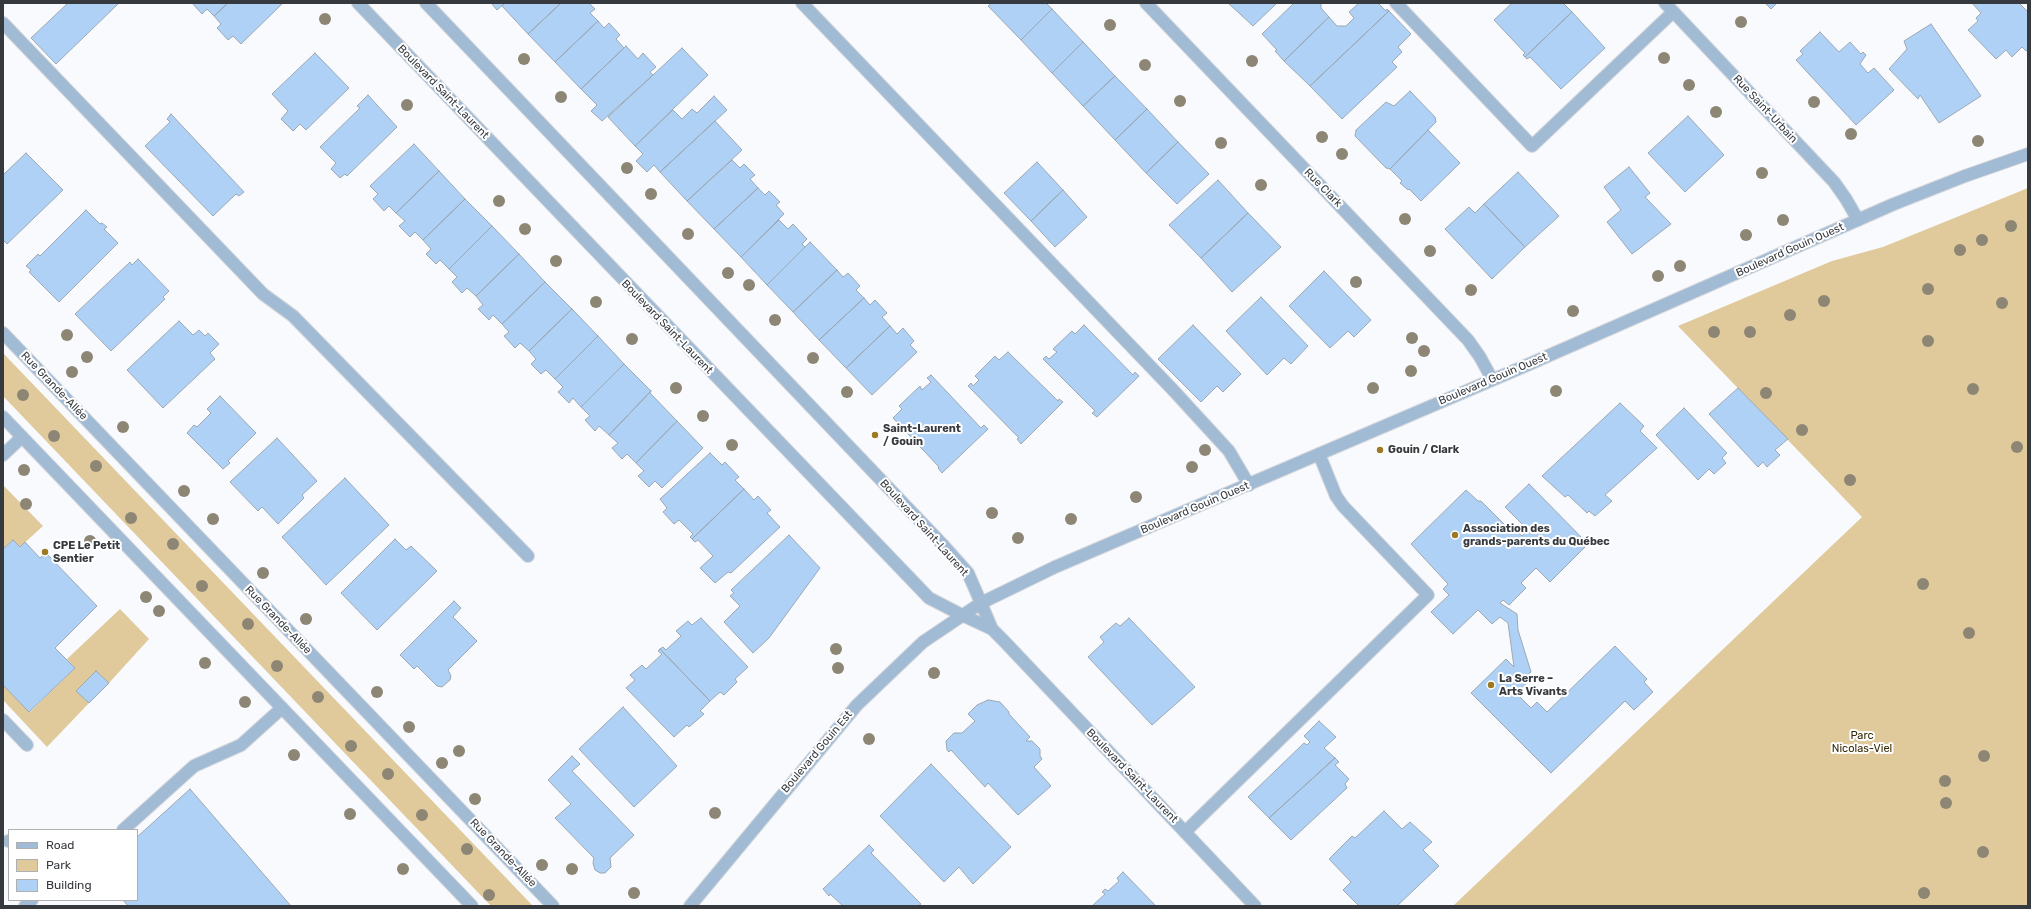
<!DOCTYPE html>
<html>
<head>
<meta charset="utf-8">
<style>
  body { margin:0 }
  #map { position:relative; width:2031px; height:909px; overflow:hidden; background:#f8fafd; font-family:Rubik,sans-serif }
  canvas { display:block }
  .frame { position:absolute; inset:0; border:4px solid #363a3f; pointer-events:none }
  .legend { position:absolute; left:8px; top:829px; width:130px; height:72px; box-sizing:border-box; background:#fff; border:1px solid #afb0b2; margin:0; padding:5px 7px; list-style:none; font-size:12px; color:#363a3f }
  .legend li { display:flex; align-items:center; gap:8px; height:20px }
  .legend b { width:20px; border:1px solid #afb0b2 }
</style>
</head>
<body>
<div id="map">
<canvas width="2031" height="909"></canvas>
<div class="frame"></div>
<ul class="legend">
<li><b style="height:5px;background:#a2bbd5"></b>Road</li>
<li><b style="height:11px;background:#e0ca9b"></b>Park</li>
<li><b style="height:11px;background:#afd1f5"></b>Building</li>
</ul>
</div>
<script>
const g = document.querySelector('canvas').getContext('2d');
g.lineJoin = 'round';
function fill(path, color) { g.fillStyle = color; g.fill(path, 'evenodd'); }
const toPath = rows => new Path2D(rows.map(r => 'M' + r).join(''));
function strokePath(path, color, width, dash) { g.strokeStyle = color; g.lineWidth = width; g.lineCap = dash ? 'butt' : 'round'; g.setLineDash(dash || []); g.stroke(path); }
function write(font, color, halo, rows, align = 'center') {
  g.font = font + ' Rubik,sans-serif'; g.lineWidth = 4; g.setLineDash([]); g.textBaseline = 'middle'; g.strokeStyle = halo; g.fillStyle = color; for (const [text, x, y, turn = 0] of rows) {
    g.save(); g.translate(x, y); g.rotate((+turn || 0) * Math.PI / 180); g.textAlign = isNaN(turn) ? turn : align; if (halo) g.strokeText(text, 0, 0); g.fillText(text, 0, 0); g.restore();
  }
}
const green = toPath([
  [2028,188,2028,906,1453,906,1862,517,1678,326,1832,261,1883,247],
  [3,353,533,906,491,906,3,396],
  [3,485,43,526,20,547,13,540,3,549],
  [120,609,149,639,109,683,96,672,77,691,89,703,47,747,3,700,3,685,30,712,75,668,67,659]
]);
const building = toPath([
  [68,3,119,3,56,64,31,38,68,3],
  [192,3,228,3,214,16,207,9,202,14,192,3],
  [228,3,283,3,241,44,233,36,228,40,217,28,221,24,214,16,228,3],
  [491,3,505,3,497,10,491,3],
  [505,3,561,3,528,34,502,6,505,3],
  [561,3,589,3,595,9,590,13,598,21,555,62,528,34,561,3],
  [992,3,1046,3,1052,9,1021,40,988,6,992,3],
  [1228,3,1277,3,1253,26,1228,3],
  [1294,3,1321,3,1321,8,1329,17,1284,61,1275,51,1277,50,1262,34,1294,3],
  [1359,3,1378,3,1386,11,1387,9,1389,11,1310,86,1284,61,1329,17,1337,26,1346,26,1354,18,1349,12,1359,3],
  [1512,3,1563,3,1572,12,1525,57,1523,55,1525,53,1494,20,1512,3],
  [1765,3,1777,3,1771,9,1765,3],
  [1972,3,2019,3,2028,12,2028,50,2026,51,2022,47,2012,57,2006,50,1996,59,1968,30,1978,21,1976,18,1981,13,1972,3],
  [1052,9,1083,42,1052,73,1021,40,1052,9],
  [1389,11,1411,34,1398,47,1402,52,1392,62,1397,67,1342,119,1310,86,1389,11],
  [1572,12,1605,48,1561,89,1530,57,1527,59,1525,57,1572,12],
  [598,21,604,28,609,23,620,35,616,39,624,48,581,89,555,62,598,21],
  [1931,24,1981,96,1939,123,1920,95,1918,99,1889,69,1907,49,1904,41,1931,24],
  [1820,32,1839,52,1850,42,1861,54,1863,52,1866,55,1860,64,1868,73,1874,68,1894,90,1856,125,1796,60,1803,54,1800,51,1820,32],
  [1083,42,1115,76,1083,106,1052,73,1083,42],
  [626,46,638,59,643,53,656,67,650,72,653,75,602,121,591,111,597,105,581,89,626,46],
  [682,48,708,75,635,146,608,117,682,48],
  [315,53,349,88,306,130,300,124,293,131,281,119,288,111,272,94,315,53],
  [1115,76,1147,109,1115,140,1083,106,1115,76],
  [1410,91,1435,117,1436,122,1390,169,1386,168,1355,136,1356,130,1386,102,1394,106,1410,91],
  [368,95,397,127,347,176,345,174,340,178,331,169,336,163,320,147,360,108,357,106,368,95],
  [714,96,727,110,660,172,654,165,647,172,636,161,643,154,635,146,673,110,682,119,692,109,697,113,714,96],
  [1147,109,1178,142,1146,173,1115,140,1147,109],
  [171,114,244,192,239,196,236,194,213,216,145,146,170,122,167,119,171,114],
  [1688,116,1724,155,1685,192,1648,153,1688,116],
  [715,121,742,150,687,201,660,172,715,121],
  [1428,130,1460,163,1421,201,1409,189,1408,190,1400,183,1402,181,1390,169,1428,130],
  [1178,142,1209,174,1177,204,1146,173,1178,142],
  [414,144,439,171,396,213,389,206,384,211,373,199,378,194,370,186,414,144],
  [26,153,63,190,7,244,3,240,3,175,26,153],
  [732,160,740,168,744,164,755,175,750,179,758,188,714,229,687,201,732,160],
  [1037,162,1063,190,1031,221,1004,193,1037,162],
  [1629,167,1650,193,1645,197,1671,224,1632,254,1607,222,1621,210,1604,187,1629,167],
  [439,171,465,199,423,240,415,232,410,237,399,226,405,221,396,213,439,171],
  [1518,172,1559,216,1525,247,1484,204,1518,172],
  [1218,180,1248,213,1201,258,1169,225,1218,180],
  [758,188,765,195,769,191,780,202,776,205,784,214,741,257,714,229,758,188],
  [1063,190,1087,217,1055,247,1031,221,1063,190],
  [465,199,492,226,449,269,440,260,436,264,426,254,431,249,423,240,465,199],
  [1484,204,1525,247,1492,279,1445,229,1469,207,1475,213,1484,204],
  [86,210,100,224,102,223,107,227,104,229,118,243,59,302,29,272,31,270,26,266,38,254,40,256,86,210],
  [1248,213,1281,247,1232,292,1201,258,1248,213],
  [779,220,788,229,793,224,807,239,802,244,805,247,767,285,741,257,779,220],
  [492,226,519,254,476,296,467,288,462,293,452,282,457,277,449,269,492,226],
  [810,242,837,270,793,312,767,285,810,242],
  [519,254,545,282,502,324,493,315,489,320,478,309,483,305,476,296,519,254],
  [138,259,169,291,163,297,165,299,111,351,75,314,130,262,132,265,138,259],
  [837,270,843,277,848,273,860,286,856,290,864,298,819,340,793,312,837,270],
  [1324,271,1371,320,1354,337,1348,331,1330,348,1289,306,1324,271],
  [545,282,572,309,529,351,520,343,515,348,504,336,509,332,502,324,545,282],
  [1261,297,1308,346,1291,364,1284,358,1267,375,1226,331,1261,297],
  [864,298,870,305,875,300,887,313,882,317,890,326,846,368,819,340,864,298],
  [572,309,598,336,555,379,546,370,541,374,531,364,536,359,529,351,572,309],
  [179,321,193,335,199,330,205,336,208,333,219,344,210,353,215,359,163,408,127,370,179,321],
  [1084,325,1133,375,1135,372,1139,376,1097,417,1092,413,1095,411,1043,359,1046,356,1049,359,1057,352,1053,349,1072,331,1075,334,1084,325],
  [1193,325,1241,374,1223,392,1217,386,1201,402,1158,359,1193,325],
  [890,326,897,334,903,328,914,341,910,345,917,352,872,395,846,368,890,326],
  [598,336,624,364,581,407,573,398,569,403,558,392,563,387,555,379,598,336],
  [1008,352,1058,401,1059,399,1063,402,1021,444,1017,439,1019,438,968,386,971,383,973,386,979,380,975,376,995,356,999,360,1008,352],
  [624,364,651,391,609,435,599,426,595,431,585,420,590,416,581,407,624,364],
  [931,375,981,428,984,425,988,429,942,473,938,468,939,467,893,418,902,409,899,406,920,386,922,390,931,382,927,378,931,375],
  [1738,388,1788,439,1775,450,1780,455,1767,467,1763,462,1758,467,1709,414,1738,388],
  [651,391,650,393,677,421,636,463,627,454,622,459,612,448,618,443,609,435,651,391],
  [220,396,256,433,228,461,230,463,223,469,187,433,194,425,197,427,211,413,207,409,220,396],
  [1620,403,1644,426,1640,431,1657,448,1605,495,1612,501,1595,516,1589,511,1587,513,1568,495,1565,497,1542,476,1620,403],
  [1684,408,1727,453,1722,458,1726,463,1714,474,1709,469,1698,480,1656,435,1684,408],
  [677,421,703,448,662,488,655,481,649,487,638,476,644,471,636,463,677,421],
  [277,438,317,481,302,495,304,498,278,524,262,507,258,511,230,482,277,438],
  [710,453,722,465,725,462,739,477,735,480,744,489,692,539,690,537,693,534,679,520,674,524,663,512,667,508,660,499,710,453],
  [345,478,389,525,326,585,282,537,345,478],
  [1529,484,1588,544,1550,582,1536,568,1521,583,1526,588,1509,605,1503,600,1500,603,1517,614,1518,630,1531,672,1527,675,1531,679,1516,693,1531,708,1537,702,1547,712,1615,646,1647,679,1644,682,1653,692,1634,710,1625,701,1551,773,1471,693,1506,659,1514,667,1508,623,1500,617,1492,624,1478,610,1453,634,1431,612,1449,595,1443,589,1448,584,1411,544,1466,490,1478,501,1481,501,1506,526,1510,525,1522,536,1528,530,1505,507,1529,484],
  [744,489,754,500,758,496,771,510,767,513,780,527,731,573,728,572,715,583,700,568,713,556,698,540,695,542,692,539,744,489],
  [789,535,820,568,769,638,753,653,724,622,740,606,730,596,734,593,731,590,789,535],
  [395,539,406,550,411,546,437,571,377,630,341,593,395,539],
  [13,540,20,547,25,542,40,558,46,553,97,606,55,648,75,668,29,712,3,685,3,549,13,540],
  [454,601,461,608,453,617,477,641,448,670,451,676,450,680,442,687,437,686,417,666,414,669,400,655,454,601],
  [701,618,748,667,735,679,737,682,724,695,720,692,710,701,660,649,663,647,666,650,681,636,676,631,688,621,692,625,701,618],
  [1129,618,1195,687,1152,725,1088,657,1104,642,1100,637,1116,623,1120,626,1129,618],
  [660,649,710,701,700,711,704,714,689,727,687,725,674,737,626,688,635,680,630,675,642,665,646,669,662,654,658,651,660,649],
  [96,671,109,683,89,703,76,691,96,671],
  [988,700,1000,702,1009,712,1009,714,1030,737,1026,741,1032,741,1040,749,1040,756,1042,759,1034,767,1051,786,1018,815,988,783,985,787,951,750,949,752,947,750,946,741,954,733,962,733,975,721,968,714,977,705,988,700],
  [623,707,677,766,634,807,579,749,623,707],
  [1319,721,1336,737,1324,748,1335,758,1269,818,1248,797,1304,743,1307,745,1310,742,1304,736,1319,721],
  [572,756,580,764,572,771,634,835,610,858,611,867,605,873,600,873,595,870,593,863,594,858,555,818,571,804,548,780,572,756],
  [1335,758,1339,762,1335,765,1349,779,1345,784,1347,788,1291,840,1269,818,1335,758],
  [931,764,1011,847,973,884,959,867,944,882,880,816,931,764],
  [190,789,291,906,128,906,123,900,137,900,137,837,190,789],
  [1384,811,1402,829,1410,822,1432,842,1423,850,1439,866,1397,906,1359,906,1343,890,1351,882,1329,859,1352,836,1355,838,1384,811],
  [869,845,874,850,871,853,921,904,918,906,843,906,830,894,829,896,823,889,869,845],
  [1123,872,1156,906,1092,906,1105,894,1102,892,1105,889,1108,891,1119,881,1117,878,1123,872]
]);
const service = toPath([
  [802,3,1174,391,1229,451,1249,485],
  [1396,3,1532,146,1673,12],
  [3,23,263,294,293,316,528,556],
  [3,455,22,437],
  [3,720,27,745],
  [123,830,194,766,241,745,282,708],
  [1185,832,1428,595,1343,506,1336,496,1319,454],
  [8,841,9,841],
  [25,906,32,900]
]);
const minor = toPath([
  [1146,3,1468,340,1480,357,1492,379],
  [1665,3,1834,182,1846,199,1858,220],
  [3,333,553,906],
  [3,417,472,906],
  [981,603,992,629],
  [962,615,992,629,1003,640,1255,906]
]);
const tertiary = toPath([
  [358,3,929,598,962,615],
  [426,3,943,545,968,573,981,603],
  [690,906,857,705,923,642,981,603,1055,567,1525,366,1894,204,1965,176,2028,154]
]);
const trees = [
  [325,19],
  [1741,22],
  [1110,25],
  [1664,58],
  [524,59],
  [1252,61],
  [1145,65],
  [1689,85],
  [561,97],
  [1180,101],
  [1814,102],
  [407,105],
  [1716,112],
  [1851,134],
  [1322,137],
  [1978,141],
  [1221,143],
  [1342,154],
  [627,168],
  [1762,173],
  [1261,185],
  [651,194],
  [499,201],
  [1405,219],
  [1783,220],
  [2011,226],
  [525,229],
  [688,234],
  [1746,235],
  [1982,240],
  [1960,250],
  [1430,251],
  [556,261],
  [1680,266],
  [728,273],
  [1658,276],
  [1356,282],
  [749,285],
  [1928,289],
  [1471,290],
  [1824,301],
  [596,302],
  [2002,303],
  [1573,311],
  [1790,315],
  [775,320],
  [1714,332],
  [1750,332],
  [67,335],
  [1412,338],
  [632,339],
  [1928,341],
  [1424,351],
  [87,357],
  [813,358],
  [1411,371],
  [72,372],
  [676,388],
  [1373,388],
  [1973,389],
  [1556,391],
  [847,392],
  [1766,393],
  [23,395],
  [703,416],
  [123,427],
  [1802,430],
  [54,436],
  [732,445],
  [2017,447],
  [1205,450],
  [96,466],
  [1192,467],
  [24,470],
  [1850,480],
  [184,491],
  [1136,497],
  [26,504],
  [992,513],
  [131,518],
  [213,519],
  [1071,519],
  [1018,538],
  [90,541],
  [173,544],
  [263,573],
  [1923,584],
  [202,586],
  [146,597],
  [159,611],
  [306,619],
  [248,624],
  [1969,633],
  [836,649],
  [205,663],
  [277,666],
  [838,668],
  [934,673],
  [377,692],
  [318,697],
  [245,702],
  [409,727],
  [869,739],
  [351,746],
  [459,751],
  [294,755],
  [1984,756],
  [442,763],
  [388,774],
  [1945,781],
  [475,799],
  [1946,803],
  [715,813],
  [350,814],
  [422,815],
  [467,849],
  [1983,852],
  [542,865],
  [403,869],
  [572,869],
  [634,893],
  [1924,893],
  [489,895]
];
const markers = [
  [875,435,4,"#9c7a25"],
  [1380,450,4,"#9c7a25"],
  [1455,535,4,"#9c7a25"],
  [45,552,4,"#9c7a25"],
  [1491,685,4,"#9c7a25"]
];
const streetNames = [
  ["Boulevard Saint-Laurent",443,92,46],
  ["Rue Saint-Urbain",1765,109,47],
  ["Rue Clark",1323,188,46],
  ["Boulevard Gouin Ouest",1790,250,-24],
  ["Boulevard Saint-Laurent",667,327,46],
  ["Boulevard Gouin Ouest",1493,379,-23],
  ["Rue Grande-Allée",54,386,46],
  ["Boulevard Gouin Ouest",1195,508,-23],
  ["Boulevard Saint-Laurent",924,528,48],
  ["Rue Grande-Allée",278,620,46],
  ["Boulevard Gouin Est",817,752,-50],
  ["Boulevard Saint-Laurent",1132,776,46],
  ["Rue Grande-Allée",503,853,46]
];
const poiNames = [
  ["Saint-Laurent",883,429],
  ["/ Gouin",883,442],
  ["Gouin / Clark",1388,450],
  ["Association des",1463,529],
  ["grands-parents du Québec",1463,542],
  ["CPE Le Petit",53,546],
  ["Sentier",53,559],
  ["La Serre –",1499,679],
  ["Arts Vivants",1499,692]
];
const parkNames = [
  ["Parc",1862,736],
  ["Nicolas-Viel",1862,749]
];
fill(green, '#e0ca9b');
fill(building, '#afd1f5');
strokePath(building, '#9ca8b4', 1);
strokePath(service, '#d5d7db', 14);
strokePath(minor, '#d5d7db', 14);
strokePath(tertiary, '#d5d7db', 14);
strokePath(service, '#a2bbd5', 12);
strokePath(minor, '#a2bbd5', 12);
strokePath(tertiary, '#a2bbd5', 12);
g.fillStyle = '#8d8675';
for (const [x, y] of trees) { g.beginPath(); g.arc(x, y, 6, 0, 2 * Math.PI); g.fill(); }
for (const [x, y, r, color] of markers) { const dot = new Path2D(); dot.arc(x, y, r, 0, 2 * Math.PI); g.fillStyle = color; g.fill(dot); strokePath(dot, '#fff', 1.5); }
write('11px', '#363a3f', '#fff', streetNames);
write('bold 11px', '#363a3f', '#fff', poiNames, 'left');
write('11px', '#362805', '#fff', parkNames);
</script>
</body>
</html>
